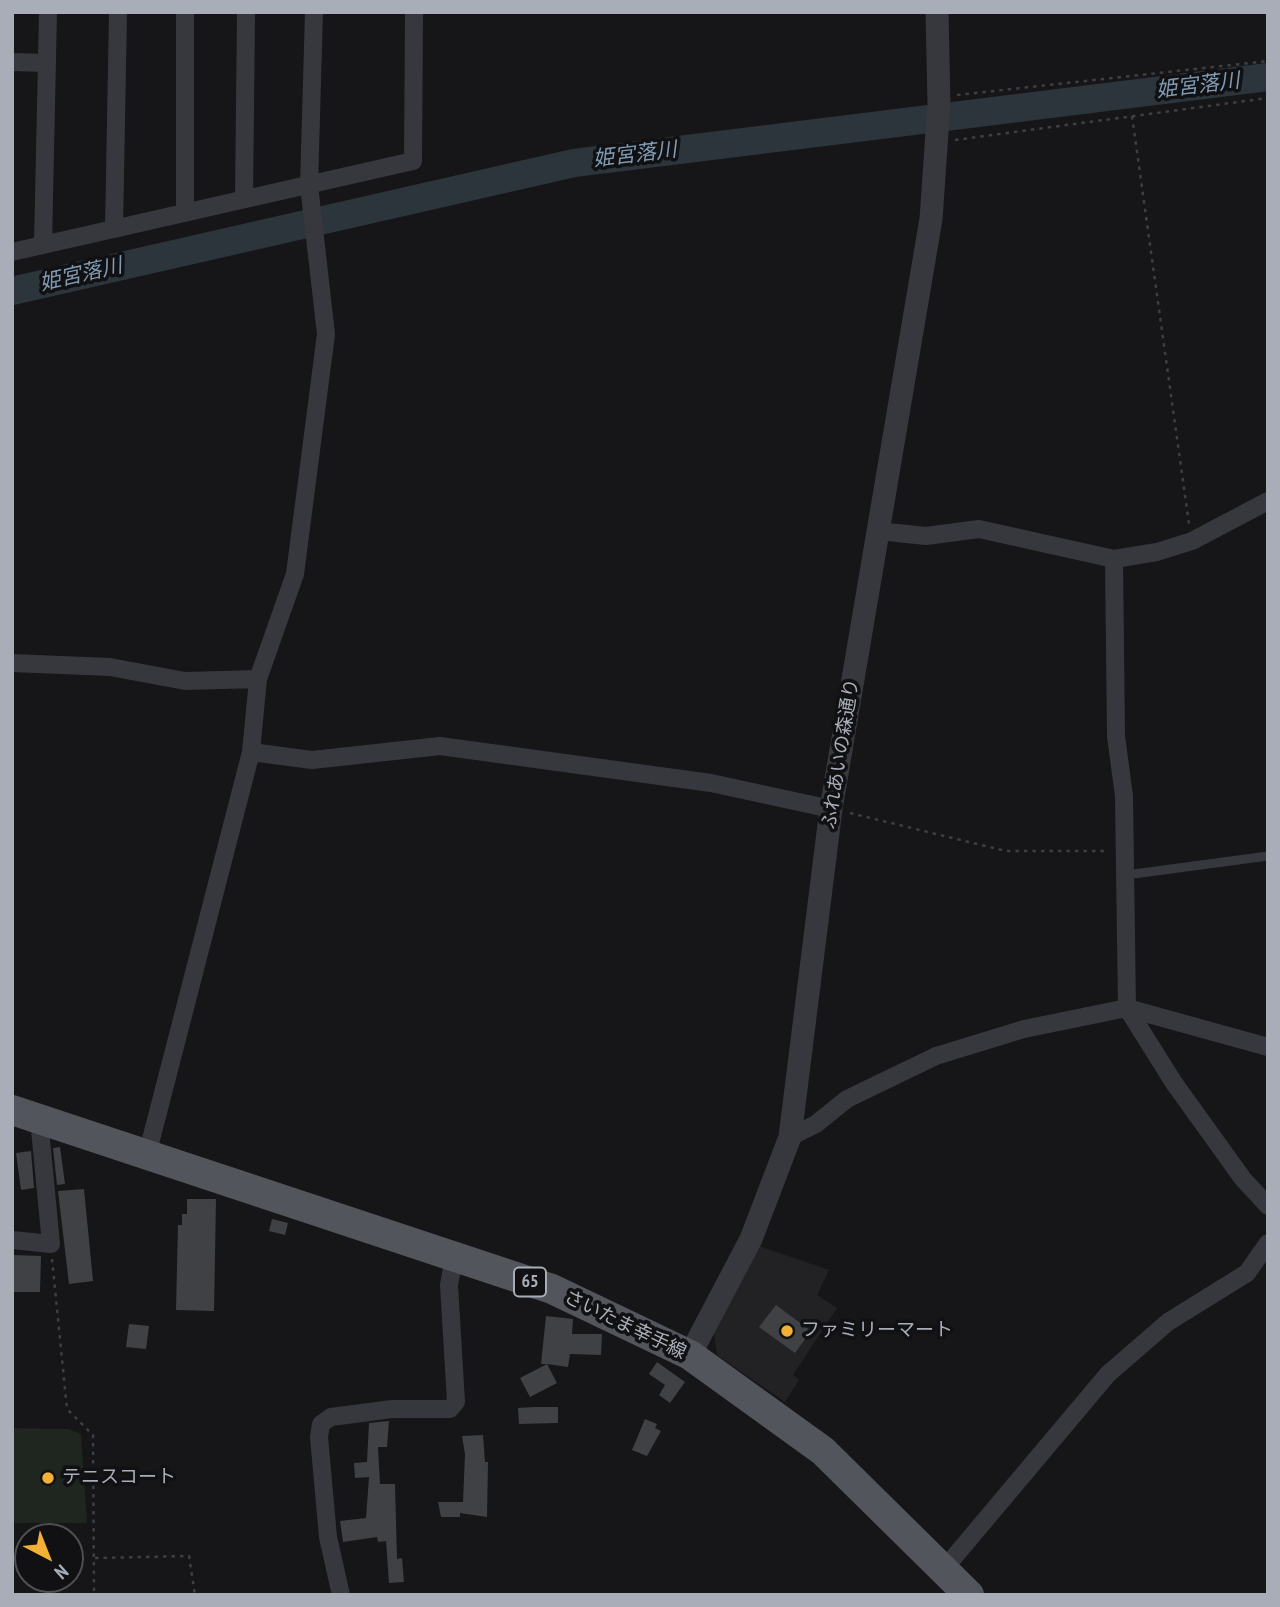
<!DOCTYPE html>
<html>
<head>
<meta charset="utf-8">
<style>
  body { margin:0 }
  #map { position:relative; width:1280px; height:1607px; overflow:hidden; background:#161618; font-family:"PT Sans Narrow",sans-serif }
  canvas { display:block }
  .frame { position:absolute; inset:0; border:14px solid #a8adb8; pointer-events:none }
  .north { position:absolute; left:14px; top:1523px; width:70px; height:70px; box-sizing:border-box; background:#111113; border:2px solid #4d4f55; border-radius:50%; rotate:138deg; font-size:19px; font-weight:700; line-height:28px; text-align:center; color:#a8adb8 }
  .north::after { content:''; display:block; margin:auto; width:24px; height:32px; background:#f2b134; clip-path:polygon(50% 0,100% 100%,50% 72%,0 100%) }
</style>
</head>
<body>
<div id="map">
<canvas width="1280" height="1607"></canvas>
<div class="frame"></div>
<div class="north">N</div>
</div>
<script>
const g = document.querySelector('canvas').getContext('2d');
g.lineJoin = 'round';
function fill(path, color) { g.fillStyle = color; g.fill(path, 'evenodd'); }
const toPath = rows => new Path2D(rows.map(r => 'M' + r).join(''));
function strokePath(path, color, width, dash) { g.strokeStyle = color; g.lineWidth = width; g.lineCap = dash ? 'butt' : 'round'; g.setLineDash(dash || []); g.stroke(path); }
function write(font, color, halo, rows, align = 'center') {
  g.font = font + ' "PT Sans Narrow","Noto Sans JP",sans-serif'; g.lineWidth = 7; g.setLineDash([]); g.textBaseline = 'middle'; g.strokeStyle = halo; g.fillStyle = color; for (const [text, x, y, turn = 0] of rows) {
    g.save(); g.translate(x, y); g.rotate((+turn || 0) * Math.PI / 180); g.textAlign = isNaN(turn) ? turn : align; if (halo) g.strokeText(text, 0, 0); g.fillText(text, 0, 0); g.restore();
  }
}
const built = toPath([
  [759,1246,829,1270,817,1295,837,1308,793,1375,799,1380,785,1402,717,1355,714,1332]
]);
const green = toPath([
  [12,1428,68,1429,81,1434,87,1523,12,1523]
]);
const river = toPath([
  [12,291,574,163,1268,77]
]);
const building = toPath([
  [60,1147,65,1184,57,1185,53,1148],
  [31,1151,34,1188,21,1190,16,1153],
  [84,1189,93,1281,69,1284,58,1191],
  [187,1199,216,1199,214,1311,176,1310,178,1225,182,1225,182,1214,187,1214],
  [272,1219,288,1223,285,1235,269,1231],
  [12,1255,41,1256,40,1292,12,1292],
  [776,1305,811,1331,795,1353,759,1327],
  [546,1316,573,1319,572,1334,602,1334,601,1355,570,1354,568,1367,547,1364,557,1383,530,1397,520,1378,547,1364,541,1364],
  [129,1324,149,1326,146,1349,126,1347],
  [657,1362,685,1382,670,1403,659,1395,665,1385,649,1374],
  [534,1407,558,1407,558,1423,519,1424,518,1408],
  [645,1419,657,1424,655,1428,661,1431,647,1456,632,1450],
  [389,1421,387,1447,378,1447,380,1484,395,1484,397,1559,402,1558,404,1582,389,1583,386,1541,378,1542,377,1537,343,1542,340,1521,366,1518,369,1477,355,1478,354,1463,367,1462,369,1423],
  [483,1435,485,1462,488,1462,487,1517,460,1513,460,1517,441,1517,438,1502,463,1502,465,1454,462,1436]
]);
const path = toPath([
  [957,95,1268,61],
  [1132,116,1189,524],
  [955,140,1268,98],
  [850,813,1006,851,1108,851],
  [52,1259,67,1409,93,1435,94,1595],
  [95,1558,189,1556,195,1595]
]);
const service = toPath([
  [1126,875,1268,856]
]);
const minor = toPath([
  [185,12,185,213],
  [12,62,47,63],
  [244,199,246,12],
  [114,229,118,12],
  [43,245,48,12],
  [12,252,413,161,414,12],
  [878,531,926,536,979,529,1114,559,1157,552,1192,541,1268,501],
  [1114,559,1116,736,1124,796,1127,1008,1174,1083,1243,1179,1268,1206],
  [12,663,110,667,185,681,258,679],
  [251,752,312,760,440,746,711,783,831,809],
  [790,1137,816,1124,847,1099,936,1056,1024,1029,1127,1008,1268,1047],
  [147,1155,251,752,258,679,295,574,326,334,309,185,314,12],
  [12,1240,51,1244,39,1119],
  [944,1569,1108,1374,1168,1322,1247,1273,1268,1243],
  [341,1595,328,1537,319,1437,321,1424,331,1417,392,1409,450,1409,456,1402,449,1285,454,1257]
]);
const tertiary = toPath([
  [690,1355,751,1239,790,1137,831,809,931,219,939,104,937,12]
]);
const primary = toPath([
  [12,1110,552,1289,690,1355,823,1451,969,1595]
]);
const markers = [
  [787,1331,7,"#f2b134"],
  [48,1478,7,"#f2b134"]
];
const shields = [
  [530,1282,32]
];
const shieldNames = [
  ["65",530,1282]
];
const streetNames = [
  ["ふれあいの森通り",841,754,-81],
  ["さいたま幸手線",625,1325,26]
];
const poiNames = [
  ["ファミリーマート",801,1331],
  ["テニスコート",62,1478]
];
const waterNames = [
  ["姫宮落川",1198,86,-7],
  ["姫宮落川",635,155,-7],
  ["姫宮落川",81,275,-13]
];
fill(built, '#222225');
fill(green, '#1e261f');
strokePath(river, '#2c353c', 28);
fill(building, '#404145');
strokePath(path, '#3d3f44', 2.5, [3.5, 5]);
strokePath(service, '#37383d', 9);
strokePath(minor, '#37383d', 18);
strokePath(tertiary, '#37383d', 23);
strokePath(primary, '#53555c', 30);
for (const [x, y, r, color] of markers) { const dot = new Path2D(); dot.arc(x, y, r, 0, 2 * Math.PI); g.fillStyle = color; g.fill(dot); strokePath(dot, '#111113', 2.5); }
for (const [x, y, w] of shields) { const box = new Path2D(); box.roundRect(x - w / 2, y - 14.5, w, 29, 5); g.fillStyle = '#111113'; g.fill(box); strokePath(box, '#a8adb8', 2); }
write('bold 18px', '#a8adb8', null, shieldNames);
write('19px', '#a8adb8', '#111113', streetNames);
write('19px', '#a8adb8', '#111113', poiNames, 'left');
write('italic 21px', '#7f9bb3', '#111113', waterNames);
</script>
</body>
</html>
